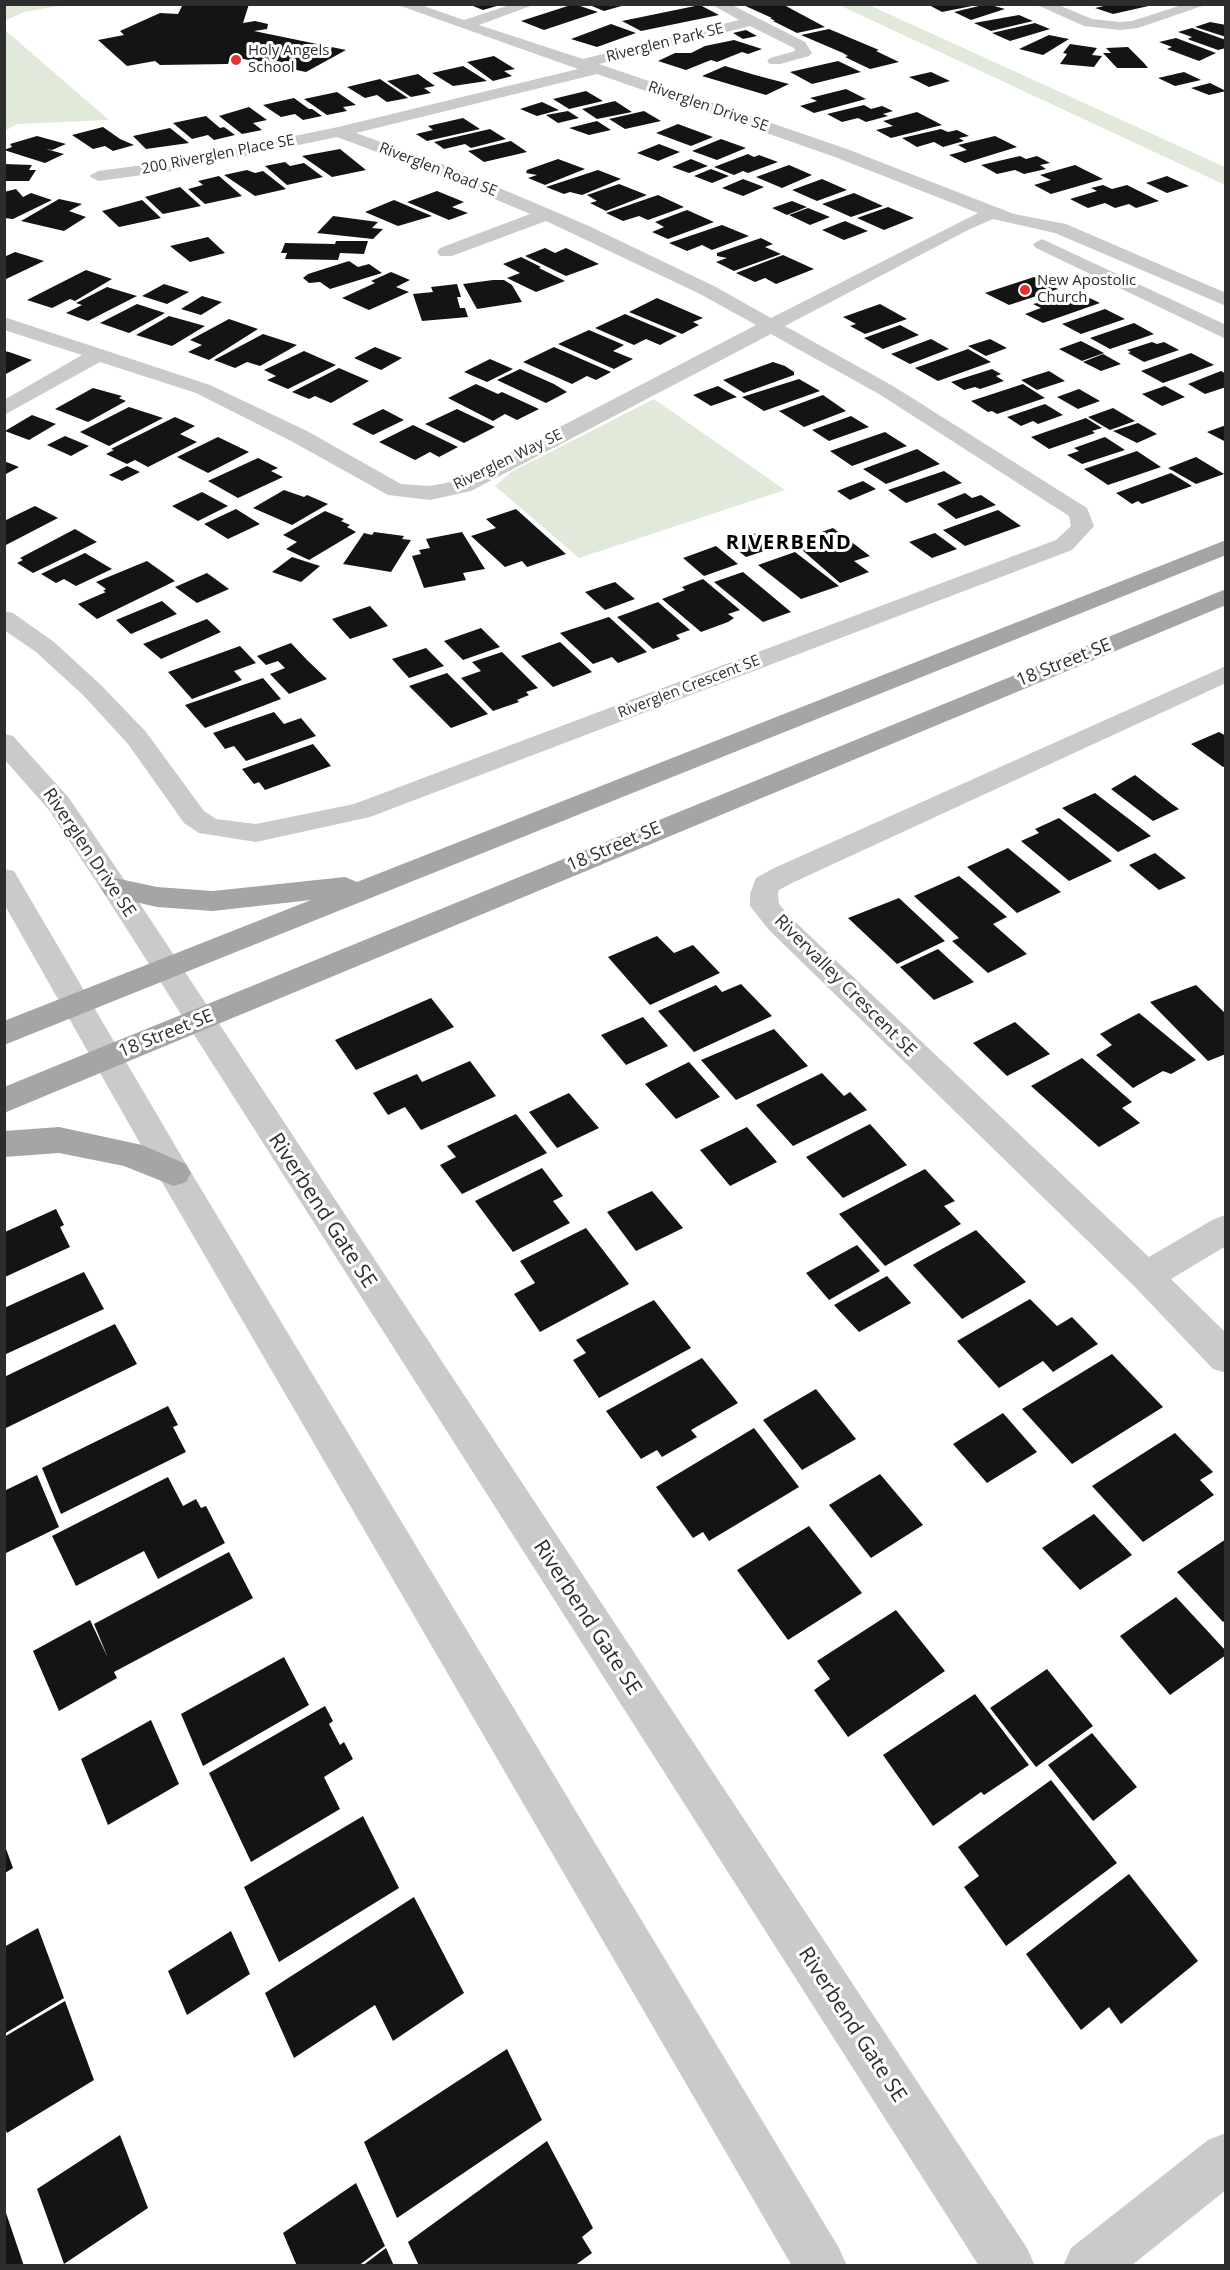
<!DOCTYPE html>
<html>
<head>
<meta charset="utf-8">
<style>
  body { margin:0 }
  #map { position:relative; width:1230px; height:2270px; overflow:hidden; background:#fff; font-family:"Open Sans",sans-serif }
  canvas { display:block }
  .frame { position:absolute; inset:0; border:6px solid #2d2d2d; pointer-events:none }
</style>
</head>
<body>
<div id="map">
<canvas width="1230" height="2270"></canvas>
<div class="frame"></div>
</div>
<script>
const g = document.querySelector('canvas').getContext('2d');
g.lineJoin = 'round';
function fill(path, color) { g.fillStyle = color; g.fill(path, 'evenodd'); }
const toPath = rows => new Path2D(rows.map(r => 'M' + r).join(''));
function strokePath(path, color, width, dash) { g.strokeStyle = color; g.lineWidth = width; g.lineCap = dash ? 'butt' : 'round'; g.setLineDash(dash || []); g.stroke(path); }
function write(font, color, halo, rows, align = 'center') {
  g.font = font + ' "Open Sans",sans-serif'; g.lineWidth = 6; g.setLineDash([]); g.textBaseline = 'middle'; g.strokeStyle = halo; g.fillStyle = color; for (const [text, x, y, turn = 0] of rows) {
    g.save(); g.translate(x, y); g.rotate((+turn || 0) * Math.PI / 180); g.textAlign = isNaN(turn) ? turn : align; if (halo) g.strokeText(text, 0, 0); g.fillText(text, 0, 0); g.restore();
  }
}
const green = toPath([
  [5,4,65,4,65,5,24,12,5,21],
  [839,5,869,5,1225,167,1225,185],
  [5,30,109,120,17,124,5,131],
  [654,399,785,490,579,558,495,486,511,472]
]);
const building = toPath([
  [183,4,249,4,243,23,255,21,268,24,267,29,254,31,346,50,306,72,234,57,230,58,228,64,160,65,155,61,127,66,98,40,124,35,120,31,160,13,178,14],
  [468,4,500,4,500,5,483,10],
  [574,4,598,12,544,30,521,21],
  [587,4,625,4,625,5,604,11],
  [741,4,784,5,825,27,797,33,773,21,775,21,770,18,772,18],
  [927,4,972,4,972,6,942,12],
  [987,4,1005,9,971,20,954,12],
  [700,5,719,15,641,31,622,21],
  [1108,5,1153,5,1113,14,1095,8],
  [1019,15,1033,21,991,31,974,23],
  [1210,22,1226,25,1226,37,1195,27],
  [1035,23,1050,29,1010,41,992,33],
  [611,24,636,33,597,47,571,39],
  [1192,28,1226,40,1226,48,1218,50,1190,40,1188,39,1192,37,1178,32],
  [829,29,879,50,876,51,899,62,870,69,845,57,848,56,843,53,801,35],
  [746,30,757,36,743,39,733,33],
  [1049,35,1069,39,1043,55,1019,49],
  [1176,38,1216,53,1199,61,1167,49,1172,47,1159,42],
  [734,40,762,49,748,54,742,52,717,62,711,60,686,70,658,61,675,53,691,53,705,46],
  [1070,44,1097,48,1092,55,1102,56,1094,67,1060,64,1067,54,1063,53],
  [1128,47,1144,63,1148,68,1117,68,1103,53,1111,53,1106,48],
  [494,56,515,69,504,71,512,76,493,81,467,62],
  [838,61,861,72,812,84,790,72],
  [463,66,487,81,453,86,432,73],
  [725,66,755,75,789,84,766,95,702,76],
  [931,72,950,81,929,87,909,77],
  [1184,72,1201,80,1175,86,1158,78],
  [418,74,435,86,424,88,431,93,411,97,387,81],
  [380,79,408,98,387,102,377,95,365,98,347,87],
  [1210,83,1226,91,1209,95,1191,88],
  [846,89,866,99,814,113,800,106,817,101,810,98],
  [586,91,603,101,569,109,553,99],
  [337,92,356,105,343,107,347,111,327,115,304,99],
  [294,98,309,109,312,109,322,116,303,120,295,114,281,117,263,105],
  [615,101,632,112,597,119,582,109],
  [542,102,559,110,537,116,520,109],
  [864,105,871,109,882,106,893,111,883,114,888,116,866,122,858,118,842,122,827,114],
  [249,107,267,120,253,123,262,130,242,134,219,116],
  [568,111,579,118,558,123,546,115],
  [644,111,661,121,625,129,609,119],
  [917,112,942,125,891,138,876,130,893,126,883,121],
  [206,116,220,128,224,127,235,135,214,140,208,135,192,139,173,123],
  [463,118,480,129,427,141,416,134,433,130,428,126],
  [597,121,611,130,589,135,569,128],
  [678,124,713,137,691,146,656,133],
  [103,127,120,139,134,145,113,151,105,146,93,149,72,135],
  [170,128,189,143,146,149,133,136],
  [490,129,506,139,471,148,465,144,444,149,434,142],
  [941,129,948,132,957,130,969,136,959,138,964,141,943,147,934,142,917,147,902,138],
  [37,136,66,144,52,150,46,149,64,154,45,163,4,150,12,147,10,144],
  [995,136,1017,147,965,163,949,155,967,150,958,145],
  [721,139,746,148,717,160,692,151],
  [511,141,527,152,484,162,468,151],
  [659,144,680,152,658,161,637,153],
  [340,149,366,170,332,177,302,156],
  [748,154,754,157,759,155,778,162,748,173,743,171,734,175,714,167],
  [1020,156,1026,159,1037,156,1050,163,1040,165,1046,169,1024,174,1015,170,997,174,981,165],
  [558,159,585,169,545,185,528,178,537,175,526,173,527,170],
  [691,159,708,166,689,173,672,167],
  [285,162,290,166,304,163,323,177,287,185,265,166],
  [4,164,32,165,29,170,36,170,29,181,4,181],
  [789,165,812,175,782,188,756,177],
  [1075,165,1103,179,1051,194,1034,185,1051,180,1040,175],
  [711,169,729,176,712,183,694,176],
  [247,170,255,173,263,171,286,189,255,196,224,175],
  [598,170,621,179,582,195,570,192,564,194,546,187],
  [219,176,242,196,205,204,188,189,203,185,198,181],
  [1167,176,1189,186,1167,193,1146,183],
  [743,179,764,187,743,196,722,188],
  [822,179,847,190,817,201,792,190],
  [619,184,647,195,606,211,590,203,597,201,587,195],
  [1103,185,1112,189,1127,185,1159,201,1136,208,1129,204,1115,208,1105,203,1088,208,1070,199,1097,191,1091,188],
  [180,187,201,206,163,214,145,197],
  [16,189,23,197,31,193,52,200,13,219,4,218,4,192],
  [437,191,464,202,452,207,468,213,449,220,407,202],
  [854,193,883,206,851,217,822,204],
  [658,195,684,207,648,220,639,216,623,221,606,213],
  [59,199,82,204,69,211,86,217,64,231,21,221],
  [142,200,161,218,119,227,102,211],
  [394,200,432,216,398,226,365,212],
  [792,201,807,207,787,215,772,208],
  [888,207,914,218,884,230,857,218],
  [808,208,830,217,810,225,789,215],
  [687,210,714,222,668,239,652,232,664,227,655,222],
  [333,216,378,222,372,228,383,229,373,239,317,233],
  [845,221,868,231,844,240,822,230],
  [722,225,749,236,712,250,702,245,687,251,669,243],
  [208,237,225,253,190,262,170,246],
  [761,238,773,244,765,247,781,254,734,271,716,262,727,258,717,256,717,253],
  [336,241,368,241,364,254,340,253,338,260,285,259,287,253,281,253,285,243,335,244],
  [545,248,555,253,566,248,599,264,566,276,525,256],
  [15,252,25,255,44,261,4,280,4,257],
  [783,255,814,269,776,284,765,278,755,282,736,273],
  [521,257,541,267,539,268,565,281,536,292,507,278,520,273,503,264],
  [349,261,358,267,369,264,382,273,330,289,320,282,309,283,303,278,308,274],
  [86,270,112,279,75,301,70,299,52,308,27,300],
  [391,272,410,280,396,287,409,292,369,310,342,298,375,283,371,281],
  [1034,277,1058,289,1009,305,985,293],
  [493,280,504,280,512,285,522,302,477,309,463,284],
  [164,284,189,292,167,304,142,296],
  [457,284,461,297,457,297,460,308,465,308,468,317,422,321,413,294,433,292,431,287],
  [107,287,137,296,88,321,66,313,82,305,76,303],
  [1079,293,1100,303,1043,323,1025,314,1041,308,1033,304],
  [202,296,222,302,201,315,181,309],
  [657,298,703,318,693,322,699,325,682,334,629,312],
  [137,304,165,313,129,333,100,323],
  [880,304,907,319,865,334,850,326,856,324,843,317],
  [1105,309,1125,319,1081,334,1062,324],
  [625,314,677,336,660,345,646,339,634,345,595,328],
  [169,316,205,326,172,346,136,335],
  [229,319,258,329,209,360,188,352,202,345,190,340],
  [1134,323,1154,334,1110,349,1090,338],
  [900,325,919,335,883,349,864,338],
  [589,330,624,345,613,351,633,359,614,369,558,344],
  [263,334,297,345,260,366,247,362,235,368,214,360],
  [931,339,949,349,910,364,891,354],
  [990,339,1007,348,986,356,968,346],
  [1081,341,1104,353,1082,361,1059,349],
  [1152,342,1157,344,1164,342,1179,350,1144,362,1128,353,1131,352,1127,350],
  [375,347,402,358,381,370,354,358],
  [554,347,611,372,596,380,587,376,572,384,523,362],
  [968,349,991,362,938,381,915,368],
  [4,351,9,352,32,360,4,375],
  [304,351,336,365,288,389,267,380,276,376,264,370],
  [1191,353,1214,365,1163,383,1141,371],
  [1103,354,1121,364,1101,371,1083,362],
  [490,359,513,369,487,382,464,372],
  [773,362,785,366,794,372,794,375,744,393,723,380],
  [339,368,369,381,331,403,315,396,309,399,292,392],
  [520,369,554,384,567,392,546,403,497,380],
  [992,369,1001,374,996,376,1004,381,980,389,975,387,964,390,951,382],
  [1049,371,1065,381,1037,390,1021,380],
  [1221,371,1226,374,1226,387,1205,394,1188,384],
  [799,379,820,391,764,411,742,397],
  [476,384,498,394,502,392,539,409,517,420,505,414,493,421,448,398],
  [1023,384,1045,398,997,414,992,411,988,412,971,401],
  [718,386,737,397,711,406,693,395],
  [1165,386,1185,397,1162,406,1142,394],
  [93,388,122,396,119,398,126,401,88,422,55,409],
  [1079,389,1100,401,1078,409,1057,397],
  [823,395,846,411,804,427,779,411],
  [1045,404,1063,415,1038,424,1033,421,1021,426,1007,417],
  [129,407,163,418,109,446,80,432],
  [1113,408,1135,421,1110,430,1088,417],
  [383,409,404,420,373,435,352,424],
  [457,409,495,427,464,443,425,424],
  [32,415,56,424,29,440,5,431],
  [851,416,869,427,829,441,812,430],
  [175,417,195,426,180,434,197,442,148,467,135,460,127,464,106,454,114,450,111,449],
  [1086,418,1102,428,1092,431,1095,433,1049,449,1031,437],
  [1138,423,1157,434,1137,443,1113,431],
  [413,425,458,447,439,457,430,452,415,460,379,442],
  [1226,425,1226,442,1207,432],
  [885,432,907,446,852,466,830,451],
  [65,436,89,446,71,456,47,445],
  [218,437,249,452,208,473,177,457],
  [1105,437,1125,450,1082,464,1067,455,1079,451,1074,448],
  [917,449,940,464,886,484,863,469],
  [1137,451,1161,467,1108,485,1084,469],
  [1196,457,1224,474,1196,484,1168,468],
  [258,458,278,468,271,471,283,477,238,498,208,481],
  [4,461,19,467,4,475],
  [127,466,140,472,122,481,109,475],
  [944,471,962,483,906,503,888,490],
  [1171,473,1192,486,1142,504,1138,501,1132,504,1116,493],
  [863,481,876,489,850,500,837,491],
  [284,490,304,497,307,495,328,504,292,525,253,508],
  [202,492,228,506,198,521,172,506],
  [965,493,972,498,981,495,996,505,956,519,937,504],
  [35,506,58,518,4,546,4,521],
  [236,509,260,524,228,539,204,524],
  [516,509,566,554,527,567,522,561,505,567,471,536,496,528,486,519],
  [998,510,1021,526,965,546,943,530],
  [325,511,344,519,341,521,350,525,347,527,356,532,309,560,286,549,297,542,283,535],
  [833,528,870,556,854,561,869,572,840,583,793,542],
  [75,529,97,542,33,573,17,563,23,560,20,558],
  [374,532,404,536,402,539,411,540,391,572,343,564,364,533,372,535],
  [462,532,485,569,463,573,466,580,424,588,412,556,421,554,419,550,430,548,426,539],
  [754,533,773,548,746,557,727,542],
  [935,533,957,549,932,558,909,542],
  [716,546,738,564,704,576,683,558],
  [795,552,839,586,801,599,758,565],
  [85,553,112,569,76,586,64,579,56,583,41,574],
  [292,557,320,566,301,582,272,572],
  [147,561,175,581,97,619,78,604,106,592,103,591,106,589,96,582],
  [743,572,791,612,763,622,714,582],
  [207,573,229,589,197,603,175,587],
  [703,579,740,610,728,614,734,618,728,622,701,632,662,599,685,590,682,587],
  [615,582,635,599,605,610,585,592],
  [162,601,177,614,131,634,116,620],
  [658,602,690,630,676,635,680,639,653,649,617,617],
  [370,606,388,626,350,639,332,619],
  [609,617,647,652,618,663,612,657,593,664,560,633],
  [207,619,221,632,161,659,143,644],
  [481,628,500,647,463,660,444,641],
  [560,642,592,672,553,687,521,656],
  [291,643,307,660,327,679,289,694,270,674,285,668,278,661,266,665,257,656],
  [240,646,256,663,234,671,242,680,192,699,168,672],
  [426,648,444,666,409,678,392,659],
  [502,652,538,688,526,692,529,695,517,700,519,702,493,711,461,678,481,671,472,662],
  [447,673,488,714,451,728,409,686],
  [263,678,281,699,205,728,185,705],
  [274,712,284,724,301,718,316,736,246,761,234,746,225,749,213,733],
  [1219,732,1226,736,1226,766,1223,767,1191,744],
  [313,744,331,766,265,790,259,782,254,784,242,769],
  [1135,775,1172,804,1179,809,1153,821,1111,789],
  [1095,793,1151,836,1118,852,1062,808],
  [1059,818,1112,861,1069,881,1021,841,1039,833,1035,829],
  [1008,848,1061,892,1017,913,967,867],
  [1155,853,1186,878,1159,890,1129,865],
  [959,876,1007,917,993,924,1027,954,988,973,952,941,959,938,914,896],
  [899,898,945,941,897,964,848,918],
  [657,936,674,953,693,945,720,973,650,1005,608,957],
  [938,949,974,982,934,1000,900,967],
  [741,984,772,1016,694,1052,658,1011,716,985,722,992],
  [1196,985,1226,1014,1226,1054,1208,1061,1150,1002],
  [431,998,454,1027,356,1070,335,1040],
  [1139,1013,1196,1060,1171,1074,1163,1071,1133,1088,1096,1055,1112,1045,1100,1034],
  [643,1017,668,1046,626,1065,601,1035],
  [1015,1022,1050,1054,1007,1076,973,1043],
  [774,1029,808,1066,736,1100,701,1060],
  [1082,1058,1132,1102,1122,1108,1140,1123,1099,1147,1031,1086],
  [470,1061,496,1096,421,1130,405,1107,388,1115,373,1093,417,1074,422,1082],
  [689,1062,720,1097,676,1119,645,1084],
  [822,1073,844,1096,850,1092,867,1110,793,1146,756,1105],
  [569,1093,599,1128,557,1148,529,1112],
  [516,1114,547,1153,462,1194,440,1165,456,1157,447,1146],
  [870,1124,907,1165,843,1198,806,1157],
  [747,1127,777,1162,730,1186,700,1150],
  [542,1168,563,1196,553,1201,570,1223,513,1252,475,1201],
  [925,1169,955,1201,944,1206,961,1224,885,1266,839,1214],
  [652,1191,683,1228,636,1251,607,1212],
  [56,1209,64,1225,60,1227,70,1247,5,1277,5,1232],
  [586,1228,629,1284,540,1332,514,1294,535,1283,520,1261],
  [976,1230,1026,1282,962,1319,913,1265],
  [857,1245,880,1271,829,1300,806,1273],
  [84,1272,104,1309,4,1355,4,1308],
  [887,1276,911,1303,859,1332,834,1305],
  [1030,1299,1057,1326,1072,1317,1098,1344,1053,1372,1043,1361,999,1388,957,1341],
  [654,1300,691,1348,599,1398,573,1360,586,1353,576,1340],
  [115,1324,137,1364,6,1428,4,1377],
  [1112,1354,1163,1407,1072,1464,1022,1409],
  [702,1358,738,1403,691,1430,697,1437,662,1457,657,1450,641,1459,606,1411],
  [816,1389,856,1439,802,1470,763,1420],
  [168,1406,178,1425,173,1427,186,1452,61,1514,42,1468],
  [1003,1413,1037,1452,987,1483,953,1444],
  [754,1428,799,1487,709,1541,703,1532,693,1538,656,1487],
  [1175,1433,1213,1472,1200,1480,1214,1495,1143,1542,1092,1486],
  [880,1474,923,1525,871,1558,829,1505],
  [37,1475,59,1527,4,1554,4,1491],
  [168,1477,183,1506,196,1499,201,1508,206,1506,225,1543,158,1579,144,1551,76,1586,52,1536],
  [1094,1514,1132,1555,1080,1590,1042,1548],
  [809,1526,862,1593,788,1640,737,1570],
  [1226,1539,1226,1620,1223,1622,1177,1572],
  [229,1552,253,1598,114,1672,117,1678,59,1711,33,1651,90,1620,108,1658,94,1624],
  [1176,1597,1226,1651,1226,1655,1170,1695,1120,1636],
  [896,1610,945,1671,848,1737,814,1690,830,1679,817,1661],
  [284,1657,309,1705,203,1766,181,1714],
  [1047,1669,1093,1726,1036,1767,990,1708],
  [975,1694,1029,1765,984,1795,981,1792,933,1826,883,1755],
  [325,1706,333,1721,329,1724,340,1745,344,1742,353,1759,324,1777,340,1809,251,1862,209,1773],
  [151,1720,179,1784,108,1825,81,1759],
  [1092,1733,1137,1787,1093,1821,1048,1765],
  [1051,1780,1117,1863,1006,1946,964,1887,979,1876,958,1847],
  [363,1816,399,1888,279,1962,244,1887],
  [5,1846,13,1868,5,1873],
  [1129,1874,1198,1961,1121,2024,1109,2007,1081,2030,1026,1954],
  [414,1897,464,1993,393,2041,375,2005,294,2058,265,1993],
  [38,1928,64,1998,4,2034,4,1947],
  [231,1931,250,1974,187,2015,168,1971],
  [65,2001,94,2080,7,2133,4,2126,4,2037],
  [507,2049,542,2120,397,2218,364,2142],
  [120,2135,148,2208,64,2264,37,2189],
  [547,2141,593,2228,582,2237,592,2253,574,2266,419,2266,408,2242],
  [356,2183,385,2246,358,2266,297,2266,283,2233],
  [4,2210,5,2210,24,2266,4,2266],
  [386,2248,394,2266,362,2266]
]);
const minor = toPath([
  [395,4,418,4,464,20,513,4,536,4,479,25,583,59,739,20,711,4,730,4,805,42,812,53,809,56,780,64,770,64,767,61,770,58,795,51,794,48,750,26,599,64,847,149,1014,214,1066,224,1226,293,1226,306,1055,233,993,219,968,230,785,326,893,386,1087,508,1094,526,1072,550,370,817,256,842,199,833,184,823,128,744,84,696,36,652,4,630,4,611,13,613,54,642,102,686,146,732,204,811,216,819,256,824,354,804,1056,540,1071,526,1069,516,879,394,771,334,471,491,430,500,388,495,291,441,196,393,100,362,4,415,4,400,82,355,4,330,4,317,210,385,307,431,401,484,430,486,456,481,756,325,700,294,546,221,452,256,440,256,437,252,440,248,530,214,438,175,337,137,173,171,98,181,89,176,98,171,173,161,338,127,578,69,395,4],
  [597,74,835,157,978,213,771,318,714,286,589,226,450,167,356,133,597,74],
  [1035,4,1056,4,1092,19,1120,22,1132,21,1185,4,1208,4,1138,28,1120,30,1084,26,1035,4],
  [1042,239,1226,325,1226,339,1036,248,1033,244,1042,239],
  [1226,666,1226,683,792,883,779,890,778,894,779,904,789,916,1149,1257,1214,1219,1226,1215,1226,1246,1171,1279,1226,1333,1226,1373,1213,1369,1134,1286,769,930,750,906,750,894,756,878,772,869,1226,666],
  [4,734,13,736,69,798,125,881,1027,2248,1035,2266,979,2266,105,895,49,810,4,759,4,734],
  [4,869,14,871,18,878,186,1164,839,2248,847,2266,792,2266,162,1182,4,904,4,869],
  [1226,2133,1226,2190,1131,2266,1063,2266,1071,2248,1208,2140,1226,2133]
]);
const major = toPath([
  [1226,540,1226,555,4,1045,4,1021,311,900,213,911,157,907,105,895,101,888,105,881,115,878,157,887,213,891,345,877,357,882,1226,540],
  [1226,589,1226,605,4,1113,4,1087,1226,589],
  [59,1127,142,1145,186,1164,191,1173,186,1182,174,1186,124,1166,59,1153,4,1157,4,1131,59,1127]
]);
const markers = [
  [236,60,6,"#e4302f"],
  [1025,290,6,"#e4302f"]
];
const farStreetnames = [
  ["Riverglen Park SE",665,43,-14],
  ["Riverglen Drive SE",708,107,19],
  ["200 Riverglen Place SE",218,155,-11],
  ["Riverglen Road SE",438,170,21],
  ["Riverglen Way SE",508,460,-26],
  ["Riverglen Crescent SE",689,687,-21]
];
const farPoinames = [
  ["Holy Angels",248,51],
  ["School",248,68],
  ["New Apostolic",1037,281],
  ["Church",1037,298]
];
const streetNames = [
  ["18 Street SE",1064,663,-22],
  ["18 Street SE",614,847,-23],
  ["Riverglen Drive SE",89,853,56],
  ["Rivervalley Crescent SE",845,986,45],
  ["18 Street SE",166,1034,-22]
];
const farDistrictnames = [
  ["RIVERBEND",789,543]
];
const nearStreetnames = [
  ["Riverbend Gate SE",322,1211,57],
  ["Riverbend Gate SE",587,1618,57],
  ["Riverbend Gate SE",852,2025,57]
];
fill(green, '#e1eada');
fill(building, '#141414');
fill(minor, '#cacaca');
fill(major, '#a5a5a5');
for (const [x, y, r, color] of markers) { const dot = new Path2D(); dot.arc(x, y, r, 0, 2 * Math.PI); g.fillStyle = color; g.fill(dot); strokePath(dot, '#fff', 2); }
write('15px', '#2d2d2d', '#fff', farStreetnames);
write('15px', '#2d2d2d', '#fff', farPoinames, 'left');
write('18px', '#2d2d2d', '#fff', streetNames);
g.letterSpacing = '1.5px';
write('bold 20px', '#000', '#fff', farDistrictnames);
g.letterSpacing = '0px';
write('21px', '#2d2d2d', '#fff', nearStreetnames);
</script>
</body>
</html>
